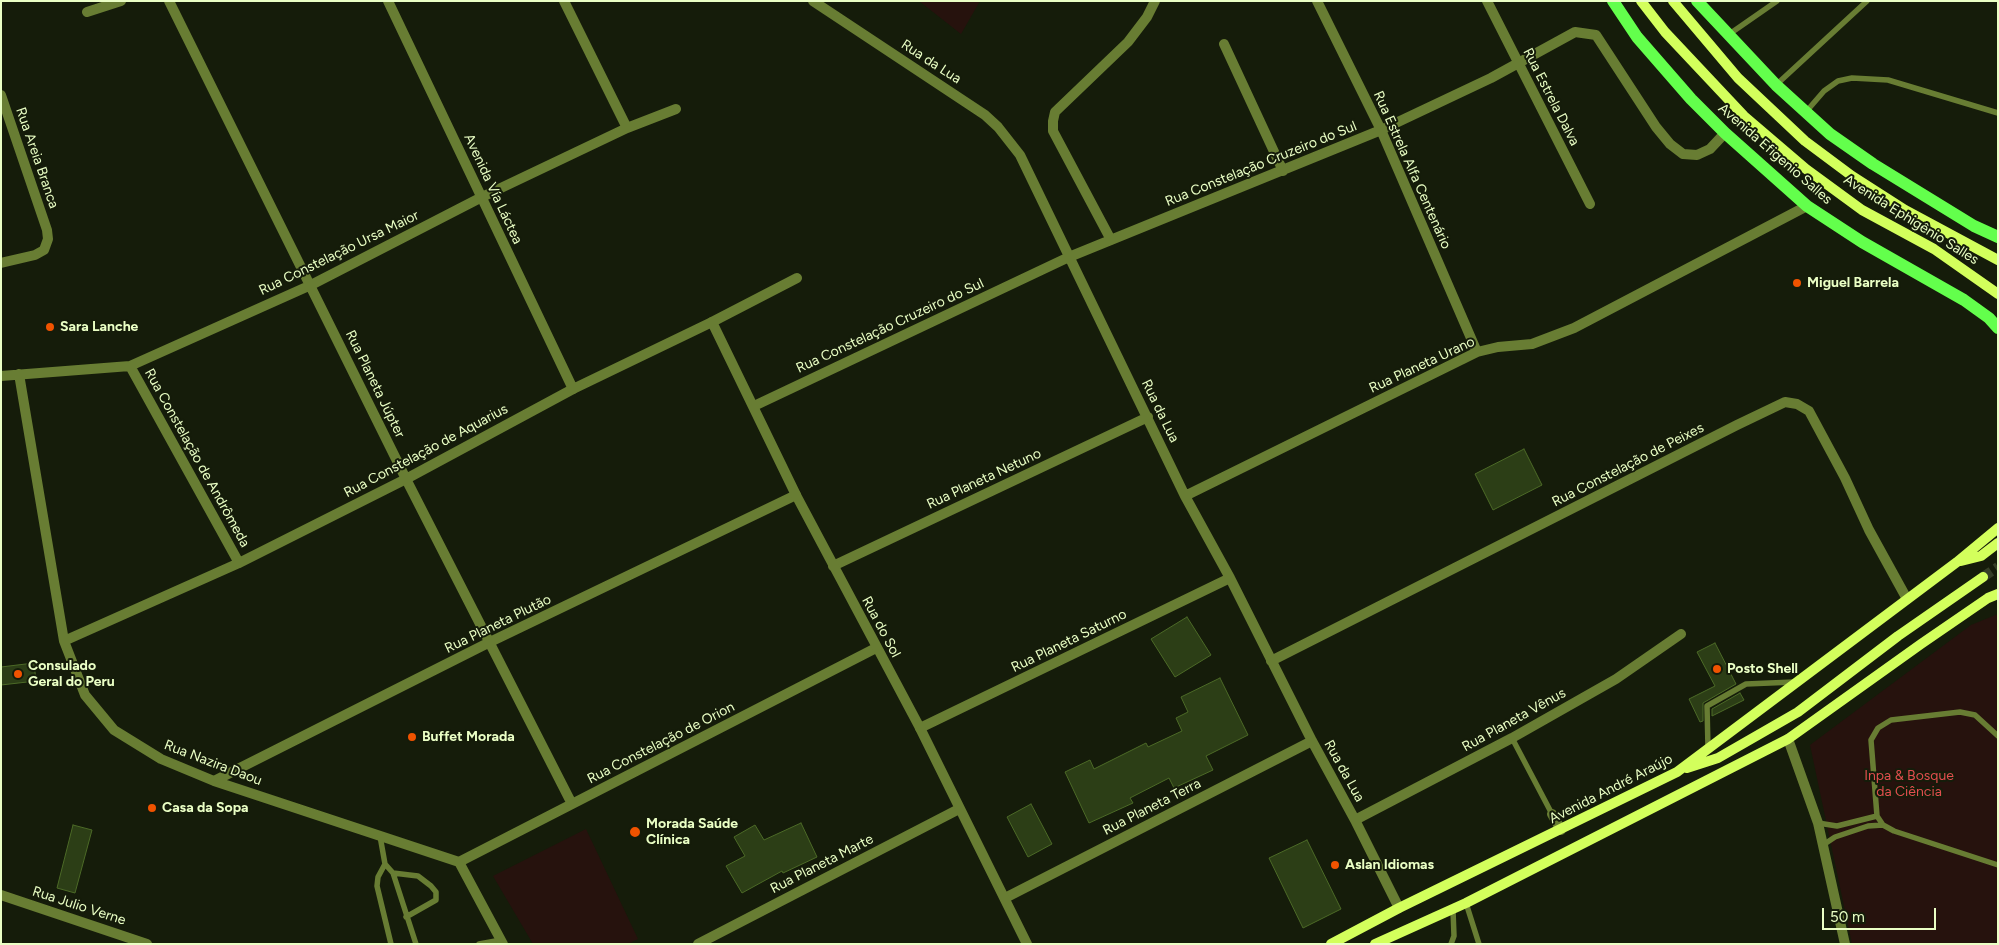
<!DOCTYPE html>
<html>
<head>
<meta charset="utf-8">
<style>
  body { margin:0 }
  #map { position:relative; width:1999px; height:945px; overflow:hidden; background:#151c0a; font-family:Figtree,sans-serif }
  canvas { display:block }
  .frame { position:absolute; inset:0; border:2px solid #eaffc5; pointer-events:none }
  .scale { position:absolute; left:1822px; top:908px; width:114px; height:22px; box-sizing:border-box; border:2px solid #eaffc5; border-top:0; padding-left:6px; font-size:15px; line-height:18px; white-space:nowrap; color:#eaffc5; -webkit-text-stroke:4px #151c0a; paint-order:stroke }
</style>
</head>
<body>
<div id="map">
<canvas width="1999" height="945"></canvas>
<div class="frame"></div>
<div class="scale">50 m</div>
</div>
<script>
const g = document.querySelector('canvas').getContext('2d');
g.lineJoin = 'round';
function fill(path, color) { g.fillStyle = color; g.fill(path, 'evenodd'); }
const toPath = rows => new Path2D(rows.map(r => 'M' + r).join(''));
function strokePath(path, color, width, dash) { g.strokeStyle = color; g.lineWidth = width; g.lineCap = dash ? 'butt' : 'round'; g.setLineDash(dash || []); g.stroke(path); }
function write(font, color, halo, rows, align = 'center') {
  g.font = font + ' Figtree,sans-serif'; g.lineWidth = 4; g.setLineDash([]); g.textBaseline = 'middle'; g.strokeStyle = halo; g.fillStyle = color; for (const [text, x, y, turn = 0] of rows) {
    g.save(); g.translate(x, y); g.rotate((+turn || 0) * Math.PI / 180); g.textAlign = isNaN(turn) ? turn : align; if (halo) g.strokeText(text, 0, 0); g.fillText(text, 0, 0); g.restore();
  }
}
const green = toPath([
  [919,1,980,1,961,34],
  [1998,614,1998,944,1852,944,1810,745,1971,625],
  [586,829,638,939,628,944,533,944,493,876]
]);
const building = toPath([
  [1524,449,1542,485,1493,510,1475,474,1524,449],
  [1187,617,1211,655,1175,677,1151,639,1187,617],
  [1715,643,1736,684,1703,703,1703,721,1700,722,1689,699,1715,686,1697,652,1715,643],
  [34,663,36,681,1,685,1,667,34,663],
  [1220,678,1248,735,1206,756,1213,770,1174,788,1169,778,1130,798,1133,803,1089,823,1065,772,1090,760,1094,769,1146,743,1148,747,1182,731,1176,718,1188,712,1181,697,1220,678],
  [1740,693,1744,700,1712,716,1712,709,1740,693],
  [1031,804,1052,844,1028,857,1007,817,1031,804],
  [801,823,817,857,783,873,782,871,742,893,726,866,745,856,734,837,755,825,764,840,801,823],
  [73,825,92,830,75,893,57,888,73,825],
  [1307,840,1341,909,1303,928,1269,858,1307,840]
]);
const secondaryTunnel = toPath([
  [1983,577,1998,567]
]);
const service = toPath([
  [1728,35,1777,1],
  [1776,85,1867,1],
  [1805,113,1824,91,1838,81,1852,78,1888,80,1998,113],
  [1998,736,1975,715,1960,712,1891,720,1878,728,1871,740,1877,816,1883,825,1894,831,1998,865],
  [1512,738,1552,814],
  [1708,748,1707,706,1746,684,1794,682],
  [1818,823,1837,826,1877,816],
  [380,836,385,864,393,873,416,944],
  [1823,845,1835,837,1868,826,1883,825],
  [385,864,378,877,377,886,391,944],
  [393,873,418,876,431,886,436,892,436,900,406,917],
  [1466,903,1479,944],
  [479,944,501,940],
  [1451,944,1454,936,1453,910]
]);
const minor = toPath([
  [169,1,406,479,572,804],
  [564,1,627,128],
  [813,1,985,115,998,127,1020,155,1185,496,1230,578,1312,741,1355,820,1399,908],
  [1317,1,1381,130,1477,352],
  [1487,1,1590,204],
  [87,12,121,1],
  [1224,44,1283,171],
  [1,95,47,230,48,239,44,250,35,255,1,263],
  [1111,240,1053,131,1053,121,1055,112,1128,42,1147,17,1155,1],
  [712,322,797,278],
  [130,366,239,563],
  [19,374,64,641,85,695,114,730,161,759,214,781,459,862,503,944],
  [1,376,130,366,311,285,482,197,627,128,676,109],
  [754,406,1069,257,1381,130,1491,78,1575,32,1596,35,1656,127,1670,144,1683,154,1697,155,1710,149,1725,133],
  [1185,496,1477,352,1498,347,1532,344,1574,328,1807,206],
  [833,566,1148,417],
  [64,641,239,563,406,479,573,389],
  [1271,661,1737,425,1785,402,1797,404,1809,411,1845,478,1869,530,1907,599],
  [920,728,1230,578],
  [214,781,490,642,796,495],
  [1552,814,1561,830],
  [1355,820,1512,738,1616,679,1681,634],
  [459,862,876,648],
  [1,895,147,944],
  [1005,898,1312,741],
  [698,944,959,809]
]);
const tertiary = toPath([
  [388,1,573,389,712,322,796,495,920,728,1027,944],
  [1788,739,1818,823,1845,944]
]);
const secondary = toPath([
  [1641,1,1665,32,1744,116,1806,169,1862,210,1934,249,1998,294],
  [1673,1,1738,78,1805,141,1852,176,1905,210,1998,260],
  [1961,561,1981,556,1998,543],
  [1687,768,1718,758,1798,712,1898,636,1983,577],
  [1331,944,1399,908,1677,772,1957,562,1998,528],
  [1375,944,1466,903,1788,739,1921,644,1988,598,1998,594]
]);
const primary = toPath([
  [1613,1,1637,37,1691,99,1725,133,1807,206,1862,242,1964,300,1989,318,1998,328],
  [1697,1,1776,85,1830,134,1873,164,1974,226,1998,237]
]);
const markers = [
  [1797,283,5,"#f05300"],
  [50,327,5,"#f05300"],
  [1717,669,5,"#f05300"],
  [18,674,5,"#f05300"],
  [412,737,5,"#f05300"],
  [152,808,5,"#f05300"],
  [635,832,6,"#f05300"],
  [1335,865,5,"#f05300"]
];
const streetNames = [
  ["Rua da Lua",931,62,33],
  ["Rua Estrela Dalva",1551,97,63],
  ["Avenida Efigenio Salles",1775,154,41],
  ["Rua Areia Branca",37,158,71],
  ["Rua Constelação Cruzeiro do Sul",1261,164,-22],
  ["Rua Estrela Alfa Centenário",1412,170,66],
  ["Avenida Vía Láctea",493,189,65],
  ["Avenida Ephigênio Salles",1911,220,32],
  ["Rua Constelação Ursa Maior",339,253,-26],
  ["Rua Constelação Cruzeiro do Sul",890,326,-25],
  ["Rua Planeta Urano",1422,365,-25],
  ["Rua Planeta Júpter",375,384,64],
  ["Rua da Lua",1160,411,64],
  ["Rua Constelação de Aquarius",426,451,-28],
  ["Rua Constelação de Andrômeda",197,458,61],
  ["Rua Constelação de Peixes",1628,465,-27],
  ["Rua Planeta Netuno",984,479,-25],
  ["Rua Planeta Plutão",498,624,-26],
  ["Rua do Sol",881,627,62],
  ["Rua Planeta Saturno",1069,641,-26],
  ["Rua Planeta Vênus",1514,720,-29],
  ["Rua Constelação de Orion",661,743,-27],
  ["Rua Nazira Daou",213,763,21],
  ["Rua da Lua",1344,771,61],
  ["Avenida André Araújo",1611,789,-27],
  ["Rua Planeta Terra",1152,807,-27],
  ["Rua Planeta Marte",822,864,-27],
  ["Rua Julio Verne",79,906,18]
];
const poiNames = [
  ["Miguel Barrela",1807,283],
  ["Sara Lanche",60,327],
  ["Consulado",28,666],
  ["Geral do Peru",28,682],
  ["Posto Shell",1727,669],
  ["Buffet Morada",422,737],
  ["Casa da Sopa",162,808],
  ["Morada Saúde",646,824],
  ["Clínica",646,840],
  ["Aslan Idiomas",1345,865]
];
const parkNames = [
  ["Inpa & Bosque",1909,776],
  ["da Ciência",1909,792]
];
fill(green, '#26120d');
fill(building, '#2c3e16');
strokePath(building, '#4c6a27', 1);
strokePath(secondaryTunnel, '#353e26', 10, [10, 5]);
strokePath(service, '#687d33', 5.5);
strokePath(minor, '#687d33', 10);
strokePath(tertiary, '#687d33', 10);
strokePath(secondary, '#d3ff5c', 10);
strokePath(primary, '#63ff4c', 12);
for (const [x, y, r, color] of markers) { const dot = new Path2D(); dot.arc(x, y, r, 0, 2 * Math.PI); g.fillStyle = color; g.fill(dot); strokePath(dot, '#151c0a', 2); }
write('14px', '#eaffc5', '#151c0a', streetNames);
write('bold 14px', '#eaffc5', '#151c0a', poiNames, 'left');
write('14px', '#e24e4f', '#151c0a', parkNames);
</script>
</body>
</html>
